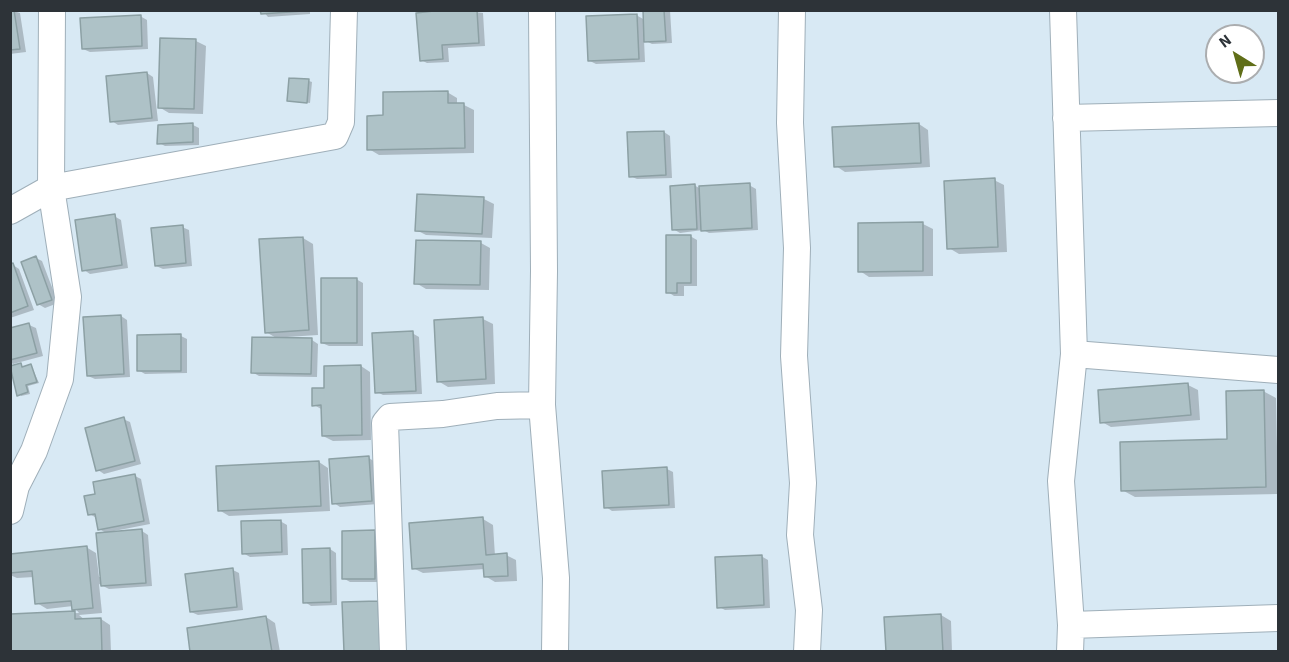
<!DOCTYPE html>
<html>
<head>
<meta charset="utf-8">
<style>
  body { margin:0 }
  #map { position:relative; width:1289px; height:662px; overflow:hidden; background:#d8e9f4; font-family:"Source Sans 3",sans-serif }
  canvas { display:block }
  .frame { position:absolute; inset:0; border:12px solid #2d3338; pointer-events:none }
  .north { position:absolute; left:1205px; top:24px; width:60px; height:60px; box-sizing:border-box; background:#fff; border:2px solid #abadaf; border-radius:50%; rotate:323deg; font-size:16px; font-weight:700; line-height:24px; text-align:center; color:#2d3338 }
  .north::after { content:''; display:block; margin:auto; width:21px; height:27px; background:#606e18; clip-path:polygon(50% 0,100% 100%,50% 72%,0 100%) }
</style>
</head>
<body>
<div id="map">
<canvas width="1289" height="662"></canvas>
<div class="frame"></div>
<div class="north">N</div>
</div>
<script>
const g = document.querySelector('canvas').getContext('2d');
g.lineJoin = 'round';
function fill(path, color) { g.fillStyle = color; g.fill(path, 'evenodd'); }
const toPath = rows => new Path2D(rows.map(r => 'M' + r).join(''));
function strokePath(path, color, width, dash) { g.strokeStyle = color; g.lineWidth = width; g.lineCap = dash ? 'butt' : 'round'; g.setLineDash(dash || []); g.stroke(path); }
const shadow = toPath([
  [10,10,20,13,26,52,10,54],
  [262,10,310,10,310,14,268,17],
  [459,10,483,13,485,46,448,48,449,62,427,63,421,60],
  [644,10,670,10,672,43,652,44,644,40,645,62,596,64,590,61,636,15,645,20],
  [140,16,147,20,148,49,90,52,83,49],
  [196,41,206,46,203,114,169,113,159,107],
  [147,73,153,77,158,121,118,125,112,121],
  [309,81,312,82,310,103,289,100],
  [447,92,457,98,457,105,464,105,474,110,474,153,379,155,369,149,385,117],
  [919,124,928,130,930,167,845,172,836,166],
  [193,125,199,128,199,145,165,146,159,143],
  [664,132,670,136,672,178,637,179,630,176],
  [994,180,1004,185,1007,252,959,254,949,248],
  [694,185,699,188,749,185,756,189,758,230,709,233,703,230,680,233,673,229],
  [419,195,484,199,494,204,492,238,426,235,416,230],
  [114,216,121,220,128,268,90,274,84,270],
  [923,224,933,229,933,276,869,277,860,271],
  [182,227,189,230,192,266,163,269,156,266],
  [690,236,697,240,697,286,684,286,684,296,674,296,668,292],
  [303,238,313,244,318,335,287,337,287,339,312,340,318,344,317,377,259,376,252,372,278,339,266,332],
  [481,243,490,248,489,290,426,289,416,283],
  [36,258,42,261,58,303,45,308,38,304],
  [13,265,19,269,34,310,10,318,10,266],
  [356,279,363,283,363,346,329,346,322,343],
  [121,316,127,320,130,377,95,379,88,376],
  [483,319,493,324,495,384,448,387,438,381],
  [29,325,36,328,43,356,13,364,10,362,10,330],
  [412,333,419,337,422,394,383,395,377,392],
  [181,336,187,339,187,373,145,374,138,370],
  [31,365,39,383,28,386,30,394,21,396,11,368],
  [361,366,370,372,371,440,333,441,323,436,323,410,314,405,326,390],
  [1188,385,1198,390,1200,420,1111,427,1102,422],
  [1263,391,1276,398,1278,494,1135,497,1122,490,1229,440],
  [123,419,130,422,141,464,104,474,98,470],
  [369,458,375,462,378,504,340,507,334,503],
  [319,462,328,468,330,511,229,516,219,510],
  [667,469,673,472,675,508,612,511,606,507],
  [135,476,141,479,150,524,114,531,114,533,142,531,148,535,152,586,109,589,99,584,102,613,79,615,85,620,101,619,110,625,111,652,10,652,10,615,79,613,73,606,47,609,37,603,34,577,17,578,10,575,10,556,86,547,96,553,99,577,101,577,108,534,99,529,97,518,89,514,97,495],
  [483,519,493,525,495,556,506,555,516,560,517,581,495,582,485,576,485,569,423,573,413,568],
  [280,521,287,525,288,555,250,557,243,553],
  [374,532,381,535,381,582,350,582,343,578],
  [330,549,336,553,337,605,311,606,305,602],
  [761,556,768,560,770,608,725,610,719,607],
  [233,570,239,573,243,610,198,615,191,612],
  [941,615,951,621,952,652,888,652],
  [266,617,275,623,280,652,192,652]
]);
const building = toPath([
  [10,10,14,10,20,49,10,50,10,10],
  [260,10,304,10,304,11,261,14,260,10],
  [443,10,477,10,479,43,442,45,443,59,420,61,416,13,443,10],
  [643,10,664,10,666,41,644,42,643,10],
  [637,14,639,59,588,61,586,16,637,14],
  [141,15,142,46,82,49,80,18,141,15],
  [160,38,196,39,194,109,158,108,160,38],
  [147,72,152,118,110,122,106,76,147,72],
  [289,78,309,79,307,103,287,101,289,78],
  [448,91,448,103,464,103,465,148,367,150,367,116,383,115,383,92,448,91],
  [193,123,193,142,157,144,158,125,193,123],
  [919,123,921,163,834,167,832,127,919,123],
  [664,131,666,175,629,177,627,132,664,131],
  [995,178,998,247,947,249,944,181,995,178],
  [750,183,752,228,701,231,699,186,750,183],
  [695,184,697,229,672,230,670,186,695,184],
  [417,194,484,197,482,234,415,231,417,194],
  [115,214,122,265,82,271,75,220,115,214],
  [923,222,923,271,858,272,858,223,923,222],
  [183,225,186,263,155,266,151,228,183,225],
  [666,235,691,235,691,283,677,283,677,293,666,293,666,235],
  [303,237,309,330,265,333,259,239,303,237],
  [416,240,481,241,480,285,414,284,416,240],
  [36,256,52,300,37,305,21,262,36,256],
  [13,263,28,306,10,313,10,264,13,263],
  [321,278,357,278,357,343,321,343,321,278],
  [121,315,124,374,87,376,83,317,121,315],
  [483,317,486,379,437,382,434,320,483,317],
  [29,323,37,353,10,360,10,328,29,323],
  [413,331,416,391,375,393,372,333,413,331],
  [181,334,181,371,137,371,137,335,181,334],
  [252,337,312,338,311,374,251,373,252,337],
  [21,363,22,367,31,364,37,382,26,385,28,392,17,396,10,366,21,363],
  [361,365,362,435,322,436,321,405,312,406,312,388,324,388,324,366,361,365],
  [1188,383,1191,415,1100,423,1098,390,1188,383],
  [1264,390,1266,487,1121,491,1120,442,1227,439,1226,391,1264,390],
  [124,417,135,461,96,471,85,428,124,417],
  [369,456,372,501,332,504,329,459,369,456],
  [319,461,321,506,218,511,216,466,319,461],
  [667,467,669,505,604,508,602,471,667,467],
  [135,474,144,521,98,530,95,514,88,515,84,496,95,494,93,482,135,474],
  [483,517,486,555,507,553,508,576,484,577,483,564,412,569,409,523,483,517],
  [281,520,282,552,242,554,241,521,281,520],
  [142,529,146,583,101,586,96,533,142,529],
  [375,530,375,579,342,579,342,531,375,530],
  [87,546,93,608,72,610,71,601,35,604,32,571,10,573,10,554,87,546],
  [330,548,331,602,303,603,302,549,330,548],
  [762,555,764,605,717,608,715,557,762,555],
  [233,568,237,607,190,612,185,574,233,568],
  [378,601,380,652,344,652,342,602,378,601],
  [75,611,75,619,101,618,102,652,10,652,10,614,75,611],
  [941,614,943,652,886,652,884,617,941,614],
  [266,616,272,652,190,652,187,628,266,616]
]);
const street = toPath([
  [542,10,544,271,542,405,556,578,555,652],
  [792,10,790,123,797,248,794,356,803,483,800,535,809,610,807,652],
  [1063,10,1074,354,1061,481,1071,625,1070,652],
  [1066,118,1278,113],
  [10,211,51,188,335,136,341,122,344,10],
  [1074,354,1278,370],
  [10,511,16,486,34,451,60,379,68,297,51,188,52,10],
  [1071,625,1278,618],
  [393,652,385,423,390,417,443,414,497,406,542,405]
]);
fill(shadow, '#0003');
fill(building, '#aec2c7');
strokePath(building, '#8ca0a4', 1.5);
strokePath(street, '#9fafb9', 28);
strokePath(street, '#fff', 26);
</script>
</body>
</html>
